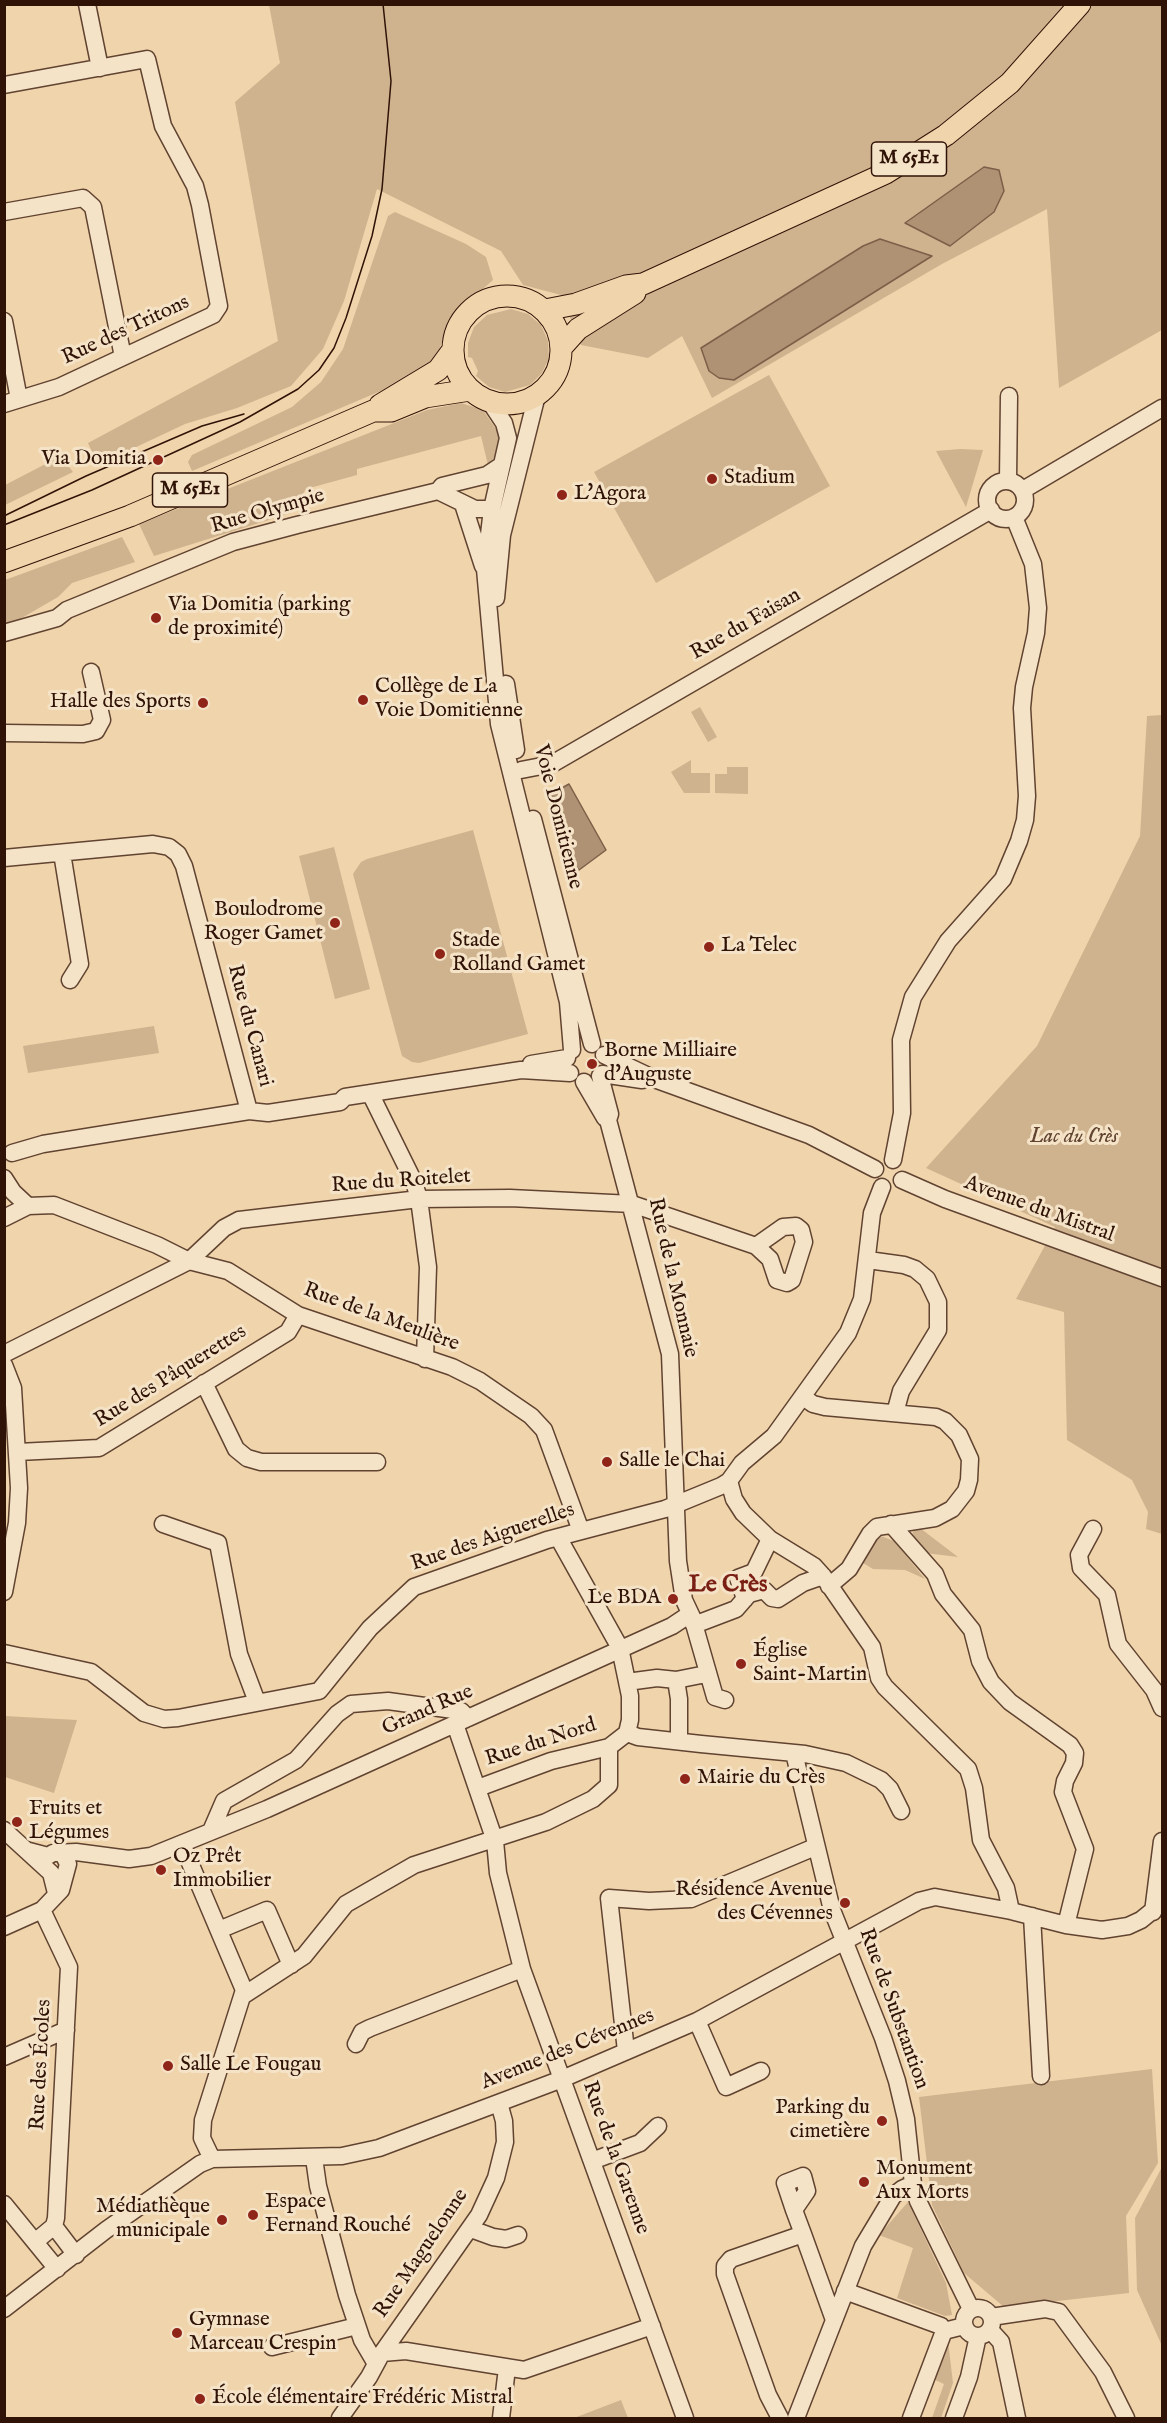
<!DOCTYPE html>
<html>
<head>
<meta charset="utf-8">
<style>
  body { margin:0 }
  #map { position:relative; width:1167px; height:2423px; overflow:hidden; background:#f0d4ab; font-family:"IM FELL English",serif }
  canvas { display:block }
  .frame { position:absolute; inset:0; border:6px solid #301307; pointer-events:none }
</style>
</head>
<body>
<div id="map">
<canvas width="1167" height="2423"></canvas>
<div class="frame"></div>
</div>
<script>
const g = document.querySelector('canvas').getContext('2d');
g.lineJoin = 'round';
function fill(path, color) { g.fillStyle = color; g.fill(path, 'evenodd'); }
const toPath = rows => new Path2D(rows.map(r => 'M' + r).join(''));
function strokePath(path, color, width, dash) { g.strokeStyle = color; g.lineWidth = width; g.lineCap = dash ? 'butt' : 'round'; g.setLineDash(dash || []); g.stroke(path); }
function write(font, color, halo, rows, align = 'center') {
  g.font = font + ' "IM FELL English",serif'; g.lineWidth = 6; g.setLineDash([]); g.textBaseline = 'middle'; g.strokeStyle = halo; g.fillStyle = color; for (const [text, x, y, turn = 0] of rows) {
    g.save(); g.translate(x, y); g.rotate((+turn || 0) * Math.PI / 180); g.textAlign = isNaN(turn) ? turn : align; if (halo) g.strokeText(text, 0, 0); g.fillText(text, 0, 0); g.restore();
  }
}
const green = toPath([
  [269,5,1162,5,1162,330,1059,388,1047,209,942,264,712,398,682,336,648,358,581,345,561,295,523,285,501,251,377,189,344,301,323,349,291,386,237,408,185,424,98,465,88,443,278,341,235,102,280,63],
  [395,212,466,244,486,257,493,280,458,311,443,338,437,358,402,382,192,471,188,462,192,455,292,407,321,382,343,349,388,216],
  [511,309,528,314,541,325,548,341,549,358,542,373,530,385,505,392,489,387,476,376,478,371,472,358,468,357,468,343,474,327,487,315],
  [769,375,830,486,656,583,594,472],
  [461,403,483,410,500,435,497,454,488,465,481,436,357,469,357,475,306,489,291,513,154,556,139,524,427,410],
  [960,449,983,450,966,507,936,451],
  [61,456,73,472,5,505,5,485],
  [122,537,135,562,72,583,58,597,20,619,5,623,5,580],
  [700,707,717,737,708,742,691,712],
  [1162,715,1162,1534,1146,1529,1148,1512,1132,1480,1067,1440,1064,1312,1016,1299,1055,1227,926,1168,1037,1046,1140,836,1147,716],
  [691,760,691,773,710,773,710,793,684,793,671,772],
  [727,767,748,767,748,794,715,793,715,774,727,774],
  [473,830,528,1034,419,1063,412,1062,402,1056,353,874,361,862,367,859],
  [334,847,370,989,335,999,299,856],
  [154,1026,159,1053,28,1073,23,1046],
  [920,1528,958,1557,925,1553,912,1537,913,1531],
  [881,1536,894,1541,925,1579,905,1570,873,1569,863,1563,875,1540],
  [5,1716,77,1720,54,1793,5,1777],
  [1152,2069,1158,2163,1126,2216,1129,2293,1004,2307,964,2273,932,2205,919,2097],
  [1162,2167,1162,2346,1137,2290,1135,2218],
  [908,2202,946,2283,952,2315,945,2316,897,2298,913,2248,879,2235],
  [948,2341,953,2383,941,2418,932,2418,944,2384,933,2379],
  [621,2400,628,2418,574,2418]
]);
const water = toPath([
  [984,167,999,170,1004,191,994,212,950,246,905,223,984,167],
  [880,239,932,256,734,380,719,378,709,371,701,348,863,246,880,239],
  [569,784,606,850,579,870,569,858,551,794,569,784]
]);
const minor = toPath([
  [87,4,100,68],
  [4,85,147,59,163,126,195,186,200,205,219,306,213,315,59,387,4,404],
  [4,212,83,198,93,207,123,357],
  [4,321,19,399],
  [490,402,504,423,508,438,492,509,485,569,499,724,568,1002,572,1050],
  [1008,481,1009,396],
  '987 500a19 19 0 1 1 38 0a19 19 0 1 1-38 0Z',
  [1023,490,1162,408],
  [438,491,442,486,487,475,502,465],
  [463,504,483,566],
  [496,598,502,535,537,395],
  [4,633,57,618,67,610,233,542,297,525,438,491,475,509,492,509],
  [506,684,516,750],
  [4,733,83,734,96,731,102,720,91,672],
  [521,770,552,764,991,510],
  [533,819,592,1044],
  [62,853,80,964,70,980],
  [4,858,153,844,169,847,178,854,184,866,249,1111],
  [604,1055,657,1080,809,1135,875,1169],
  [531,1064,567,1058],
  [602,1074,642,1080],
  [600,1076,610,1114,608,1120,670,1354,678,1561,684,1600,692,1617,715,1697,725,1700],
  [584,1082,605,1118],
  [370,1093,414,1182,419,1199,428,1267,425,1359],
  [12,1153,43,1144,249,1111,268,1113,340,1102,345,1097,521,1070,570,1073],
  [893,1160,902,1113,901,1040,913,997,948,941,1003,879,1019,841,1025,820,1027,796,1022,708,1024,687,1036,633,1038,608,1033,564,1014,517],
  [4,1178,13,1192,28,1206,54,1205,157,1245,189,1261,228,1271,298,1315,452,1367,480,1381,531,1416,544,1430,581,1531],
  [902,1180,945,1199,1162,1278],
  [4,1218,28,1206],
  [868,1260,904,1265,915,1269,927,1279,938,1302,938,1330,901,1391,895,1413],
  [4,1354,189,1261,224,1228,239,1220,419,1199,510,1198,632,1204,756,1246,770,1259,777,1280,787,1283,792,1280,804,1242,801,1230,796,1226,783,1227,756,1246],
  [4,1365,13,1388,19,1488,17,1523,4,1592],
  [204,1383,236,1449,247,1458,261,1462,377,1462],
  [803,1397,813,1404,825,1407,936,1417,945,1421,959,1435,970,1459,969,1480,966,1491,952,1509,935,1518,877,1527,870,1534,849,1569,829,1586],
  [18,1452,99,1448,288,1332,298,1315],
  [729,1481,734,1499,743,1513,770,1539,814,1566,823,1576,872,1647,879,1678,885,1687,968,1769,974,1788,981,1840,1006,1888,1011,1911],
  [163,1524,218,1543,239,1654,257,1702],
  [891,1524,935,1574,943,1594,972,1630,980,1661,991,1682,1010,1702,1070,1745,1075,1753,1074,1763,1065,1781,1063,1792,1085,1849,1066,1925],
  [1093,1529,1079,1555,1081,1568,1107,1595,1118,1644,1154,1690,1162,1708],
  [745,1599,738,1578,754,1572,770,1539],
  [694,1625,736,1609,749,1594,764,1590,772,1598,778,1599,803,1583,823,1576],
  [4,1653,91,1672,144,1713,164,1719,178,1718,319,1691,370,1628,414,1587,547,1540,665,1509,721,1486,729,1481,742,1463,774,1436,848,1333,862,1299,872,1213,882,1187],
  [676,1680,679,1699,679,1740],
  [627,1682,657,1678,676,1680,706,1674],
  [455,1724,495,1841,498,1873,522,1969,685,2418],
  [627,1733,638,1737,701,1744,805,1754,846,1763,881,1780,890,1789,901,1811],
  [794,1753,832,1910,883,2038,897,2081,906,2119,913,2184,918,2201,971,2309],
  [478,1788,551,1761,609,1747,627,1733,630,1720,630,1696,620,1648,558,1537],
  [4,1830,51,1873,56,1893],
  [211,1831,224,1801,296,1760,337,1714,351,1704,388,1701,461,1711,468,1718],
  [182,1844,244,1990,203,2120,202,2138,212,2159],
  [29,1851,48,1856,53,1853,76,1852,129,1859,151,1856,267,1809,468,1718,672,1626,690,1614],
  [1153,1912,1162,1841],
  [1032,1916,1041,2076],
  [4,1927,42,1910,61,1890,68,1864,63,1854,58,1852],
  [219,1930,267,1910,291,1965],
  [244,1995,304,1956,346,1904,414,1865,546,1822,593,1799,609,1785,609,1747],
  [697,2021,726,2087,761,2071],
  [356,2044,362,2032,370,2028,522,1969],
  [626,2051,609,1898,649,1901,691,1899,815,1847],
  [4,2057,66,2030],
  [314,2158,318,2186,347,2295,362,2340,376,2364],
  [592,2161,640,2143,658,2126],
  [4,2204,57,2269],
  [794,2210,807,2191,803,2176,785,2183,794,2210,803,2234,834,2320],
  [54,2226,76,2255],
  [471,2229,493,2237,506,2239,518,2235],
  [36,2241,54,2226,56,2218,69,1967,42,1910],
  [845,2291,941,2326,944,2331,964,2326],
  '964 2322a14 14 0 1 1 28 0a14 14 0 1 1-28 0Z',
  [4,2309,106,2230,200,2164,212,2159,342,2156,379,2148,562,2079,697,2021,919,1901,935,1897,1011,1911,1066,1925,1102,1930,1128,1926,1141,1920,1162,1903],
  [991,2317,1045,2309,1059,2312,1103,2372,1126,2418],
  [990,2330,1001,2342,1017,2418],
  [272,2347,357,2326],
  [382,2353,406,2351,524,2370,652,2326],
  [340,2418,369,2377,382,2353,479,2215,496,2178,505,2142,504,2121,499,2103],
  [501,2418,507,2368],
  [780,2418,768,2395,725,2274,725,2266,731,2259,803,2234],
  [796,2418,863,2246,893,2196,902,2189,913,2184],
  [911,2418,944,2331],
  [954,2418,969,2377,978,2336]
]);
const major = toPath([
  '453 350a54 54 0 1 1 108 0a54 54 0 1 1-108 0Z',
  [545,310,576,304,626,286,643,284,886,173,946,135,1010,83,1080,4],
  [561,348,578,329,635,293],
  [380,405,438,370,452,351],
  [4,562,130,516,373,411,391,411,425,397,470,390]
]);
const tram = toPath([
  [4,516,86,476,202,426,244,414],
  [4,525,92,490,240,422,298,389,319,370,334,348,346,318,372,236,382,189,391,81,383,4]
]);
const markers = [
  [158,460,6,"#8f2418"],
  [712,479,6,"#8f2418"],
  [562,495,6,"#8f2418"],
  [156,618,6,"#8f2418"],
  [363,700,6,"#8f2418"],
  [203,703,6,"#8f2418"],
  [335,923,6,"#8f2418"],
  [709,947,6,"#8f2418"],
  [440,954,6,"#8f2418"],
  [592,1064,6,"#8f2418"],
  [607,1462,6,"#8f2418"],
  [673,1599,6,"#8f2418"],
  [741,1664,6,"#8f2418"],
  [685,1779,6,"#8f2418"],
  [17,1822,6,"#8f2418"],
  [161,1870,6,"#8f2418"],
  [845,1903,6,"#8f2418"],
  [168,2066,6,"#8f2418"],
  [882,2121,6,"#8f2418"],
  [864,2182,6,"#8f2418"],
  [253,2215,6,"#8f2418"],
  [222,2220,6,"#8f2418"],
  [177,2333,6,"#8f2418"],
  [200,2399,6,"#8f2418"]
];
const shields = [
  [909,159,75],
  [190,490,75]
];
const shieldNames = [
  ["M 65E1",909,159],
  ["M 65E1",190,490]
];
const streetNames = [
  ["Rue des Tritons",126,331,-25],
  ["Rue Olympie",268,512,-16],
  ["Rue du Faisan",746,625,-30],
  ["Voie Domitienne",557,817,76],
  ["Rue du Canari",249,1026,75],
  ["Rue du Roitelet",401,1182,-4],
  ["Avenue du Mistral",1039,1210,20],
  ["Rue de la Monnaie",672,1278,77],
  ["Rue de la Meulière",381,1318,20],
  ["Rue des Pâquerettes",171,1377,-32],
  ["Rue des Aiguerelles",493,1538,-19],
  ["Grand Rue",428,1711,-24],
  ["Rue du Nord",541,1743,-18],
  ["Rue de Substantion",893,2009,70],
  ["Avenue des Cévennes",568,2050,-22],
  ["Rue des Écoles",42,2065,-87],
  ["Rue de la Garenne",615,2158,70],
  ["Rue Maguelonne",422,2254,-56]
];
const poiNames = [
  ["Via Domitia",146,460,"right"],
  ["Stadium",724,479],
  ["L'Agora",574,495],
  ["Via Domitia (parking",168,606],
  ["de proximité)",168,630],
  ["Collège de La",375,688],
  ["Voie Domitienne",375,712],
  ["Halle des Sports",191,703,"right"],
  ["Boulodrome",323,911,"right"],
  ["Roger Gamet",323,935,"right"],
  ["Stade",452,942],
  ["Rolland Gamet",452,966],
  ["La Telec",721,947],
  ["Borne Milliaire",604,1052],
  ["d'Auguste",604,1076],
  ["Salle le Chai",619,1462],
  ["Le BDA",661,1599,"right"],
  ["Église",753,1652],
  ["Saint-Martin",753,1676],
  ["Mairie du Crès",697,1779],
  ["Fruits et",29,1810],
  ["Légumes",29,1834],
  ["Oz Prêt",173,1858],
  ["Immobilier",173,1882],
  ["Résidence Avenue",833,1891,"right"],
  ["des Cévennes",833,1915,"right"],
  ["Salle Le Fougau",180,2066],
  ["Parking du",870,2109,"right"],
  ["cimetière",870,2133,"right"],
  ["Monument",876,2170],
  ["Aux Morts",876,2194],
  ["Espace",265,2203],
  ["Fernand Rouché",265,2227],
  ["Médiathèque",210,2208,"right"],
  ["municipale",210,2232,"right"],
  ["Gymnase",189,2321],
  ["Marceau Crespin",189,2345],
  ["École élémentaire Frédéric Mistral",212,2399]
];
const parkNames = [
  ["Lac du Crès",1074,1138]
];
const quarterNames = [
  ["Le Crès",728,1586]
];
fill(green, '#cfb38f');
fill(water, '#af9273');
strokePath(water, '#7c5f48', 1.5);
strokePath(minor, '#604330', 19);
strokePath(major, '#301307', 23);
strokePath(minor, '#f5e3c8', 16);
strokePath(major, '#f0d4ab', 21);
strokePath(tram, '#301307', 1.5);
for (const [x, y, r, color] of markers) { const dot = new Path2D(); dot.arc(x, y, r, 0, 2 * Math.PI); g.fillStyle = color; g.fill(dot); strokePath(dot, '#f5e3c8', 2); }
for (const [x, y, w] of shields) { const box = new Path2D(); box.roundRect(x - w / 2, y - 17, w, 34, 4.5); g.fillStyle = '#f5e3c8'; g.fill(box); strokePath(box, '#301307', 1.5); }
write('bold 20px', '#301307', null, shieldNames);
write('21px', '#301307', '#f5e3c8', streetNames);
write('21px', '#301307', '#f5e3c8', poiNames, 'left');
write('italic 21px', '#604330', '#f5e3c8', parkNames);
write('bold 24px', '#7a1f14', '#f5e3c8', quarterNames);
</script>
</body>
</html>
